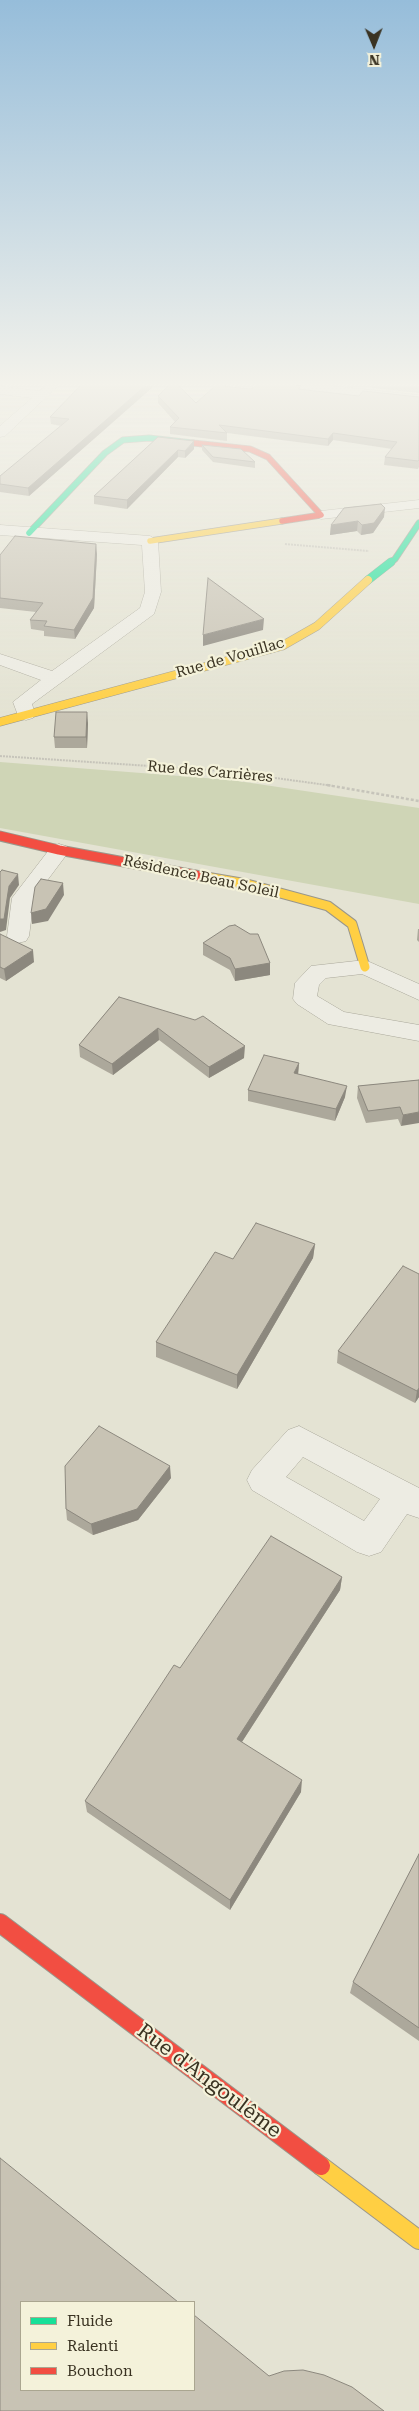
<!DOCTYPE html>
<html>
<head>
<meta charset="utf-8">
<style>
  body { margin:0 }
  #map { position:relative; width:419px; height:2411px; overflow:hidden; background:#e4e3d3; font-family:"Roboto Serif",serif }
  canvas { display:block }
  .legend { position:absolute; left:20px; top:2301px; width:175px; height:90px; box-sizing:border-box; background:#f4f2da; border:1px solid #aaa690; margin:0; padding:6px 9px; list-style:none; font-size:15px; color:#3a3322 }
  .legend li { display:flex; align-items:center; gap:10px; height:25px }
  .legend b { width:25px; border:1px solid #aaa690 }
  .north { position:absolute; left:349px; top:20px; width:50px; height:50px; -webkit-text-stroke:4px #f4f2da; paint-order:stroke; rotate:179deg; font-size:14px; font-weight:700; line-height:20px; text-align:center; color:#3a3322 }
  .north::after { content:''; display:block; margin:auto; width:18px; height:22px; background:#3a3322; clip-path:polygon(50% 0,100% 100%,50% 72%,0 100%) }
</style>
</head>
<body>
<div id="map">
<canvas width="419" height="2411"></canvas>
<ul class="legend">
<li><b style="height:6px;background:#16e098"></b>Fluide</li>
<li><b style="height:6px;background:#ffcf43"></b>Ralenti</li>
<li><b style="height:6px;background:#f24e42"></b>Bouchon</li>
</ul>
<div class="north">N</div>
</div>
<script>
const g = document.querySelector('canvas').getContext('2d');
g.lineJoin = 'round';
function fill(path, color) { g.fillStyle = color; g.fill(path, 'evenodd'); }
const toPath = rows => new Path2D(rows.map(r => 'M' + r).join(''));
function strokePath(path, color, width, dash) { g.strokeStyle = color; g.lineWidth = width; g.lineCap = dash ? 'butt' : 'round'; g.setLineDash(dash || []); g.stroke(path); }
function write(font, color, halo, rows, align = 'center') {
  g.font = font + ' "Roboto Serif",serif'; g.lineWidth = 4.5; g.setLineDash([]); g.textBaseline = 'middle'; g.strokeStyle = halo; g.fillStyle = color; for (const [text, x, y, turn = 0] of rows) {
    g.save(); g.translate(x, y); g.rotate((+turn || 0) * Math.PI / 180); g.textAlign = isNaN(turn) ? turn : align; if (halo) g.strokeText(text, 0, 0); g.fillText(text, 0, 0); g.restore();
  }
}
const green = toPath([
  [0,762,231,780,419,808,419,904,0,828]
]);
const pathFar1 = toPath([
  [285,544,369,551],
  [0,756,224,771,334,786]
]);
const path = toPath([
  [327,785,419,801]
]);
const street = toPath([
  [0,386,39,391,45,386,58,386,5,436,0,437,0,426,32,398,0,394,0,386],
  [296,386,334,386,419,395,419,403,302,390,296,386],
  [419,500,419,508,321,519,314,515,321,511,419,500],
  [0,525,150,536,158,541,161,592,154,614,32,704,35,714,33,718,26,720,19,718,13,702,41,680,0,665,0,654,52,671,140,608,145,592,142,545,0,535,0,525],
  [59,844,66,846,70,850,34,898,29,936,26,941,18,943,10,941,7,936,12,898,52,846,59,844],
  [365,960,419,984,419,1000,362,974,326,978,319,985,317,996,344,1012,419,1025,419,1041,328,1024,297,1004,293,999,295,983,311,966,365,960],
  [299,1426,419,1488,419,1518,407,1514,381,1552,369,1556,357,1552,252,1490,247,1480,252,1470,288,1430,299,1426],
  [303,1457,380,1499,364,1521,286,1477,303,1457]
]);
const fastFar1 = toPath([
  [29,533,105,453,123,440,149,438,193,443],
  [389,564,395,559,419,523]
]);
const fast = toPath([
  [368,580,391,562]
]);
const slowFar3 = toPath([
  [150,541,282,521]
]);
const slowFar2 = toPath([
  [0,722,282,646,317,626,368,580]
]);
const slowFar1 = toPath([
  [206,877,247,884,328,906,352,924,365,967]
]);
const slow = toPath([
  [321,2166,419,2240]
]);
const jamFar2 = toPath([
  [193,443,250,449,268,457,321,515,282,521]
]);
const jamFar1 = toPath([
  [0,836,59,850,206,877]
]);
const jam = toPath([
  [0,1923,321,2166]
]);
const wall = toPath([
  [80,386,154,386,29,496,0,492,0,476,62,426,51,424,50,417],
  [372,386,419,386,419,393,372,388],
  [251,389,302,390,359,396,419,397,419,467,418,469,384,465,385,457,392,449,333,440,328,446,227,433,227,441,170,434,170,427,175,422,158,403,158,396,196,403],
  [158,437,194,449,185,458,178,457,127,509,94,504,94,496],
  [202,445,255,462,255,468,213,462,202,450],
  [384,517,373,533,361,535,357,531,330,535,331,525],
  [97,554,94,608,75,639,44,636,44,631,31,629,30,620,36,612,0,608,0,555],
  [88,723,87,748,55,748,54,737],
  [418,929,419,929,419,942,417,940],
  [0,934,34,962,6,981,0,978],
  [203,943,270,963,270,975,235,981,230,970,203,955],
  [119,997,244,1058,209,1078,159,1040,113,1075,80,1057,79,1045],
  [299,1063,298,1074,345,1097,335,1121,248,1101,248,1090],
  [419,1080,401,1126,398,1119,366,1123,357,1098,358,1086],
  [315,1244,313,1258,237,1389,156,1357,156,1342,233,1259],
  [419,1274,419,1397,415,1403,337,1363,338,1351],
  [171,1478,138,1520,93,1535,67,1520,66,1509],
  [342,1577,340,1590,242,1742,301,1792,230,1910,87,1812,85,1801,180,1668],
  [419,1854,419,2041,350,1993,353,1982]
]);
const shadedWall = toPath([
  [145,386,154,386,29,496,28,488],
  [333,433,333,440,328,446,328,439],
  [194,441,194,449,185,458,185,451],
  [178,450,178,457,127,509,127,500],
  [385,508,384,517,373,533,361,535,362,525],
  [358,521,357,531,330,535,331,525],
  [96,544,97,554,94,608,75,639,74,630],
  [264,619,263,630,203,646,203,635],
  [87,712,88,723,87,748,86,737],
  [18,874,19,885,10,898,6,930,0,932,0,919,9,886],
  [63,883,64,895,48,921,32,924,31,913],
  [33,950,34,962,6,981,4,969],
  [270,963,270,975,235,981,235,969],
  [158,1028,159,1040,113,1075,112,1064],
  [245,1046,244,1058,209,1078,209,1067],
  [299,1063,298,1075,294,1073],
  [347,1086,345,1097,335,1121,336,1109],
  [419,1112,419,1123,401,1126,403,1115],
  [315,1244,313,1258,237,1389,237,1375],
  [419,1388,419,1397,415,1403,417,1391],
  [170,1466,171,1478,138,1520,93,1535,91,1524],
  [342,1577,340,1590,236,1751,237,1739],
  [302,1780,301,1792,230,1910,230,1900]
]);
const building = toPath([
  [80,386,145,386,28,488,0,484,0,476,69,419,50,417,80,386],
  [168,386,179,386,196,403,215,386,223,386,251,389,255,386,301,386,298,389,359,396,363,391,419,397,419,460,418,461,385,457,397,442,333,433,328,439,219,425,227,433,170,427,179,418,158,396,168,386],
  [158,437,194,441,185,451,178,450,127,500,94,496,158,437],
  [202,445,241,449,255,462,213,457,202,445],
  [381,504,385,508,374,523,362,525,358,521,331,525,344,508,381,504],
  [15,536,96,544,93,598,74,630,44,626,47,621,30,620,43,603,0,598,0,555,15,536],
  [208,578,264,619,203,635,208,578],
  [56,712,87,712,86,737,54,737,56,712],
  [2,870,18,874,9,886,4,919,0,919,0,872,2,870],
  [41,879,63,883,46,909,31,913,35,887,41,879],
  [235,925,250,934,258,934,270,963,235,969,230,958,203,943,229,926,235,925],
  [0,934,33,950,4,969,0,967,0,934],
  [119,997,195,1020,203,1016,245,1046,209,1067,158,1028,112,1064,79,1045,119,997],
  [264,1055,299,1063,294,1073,347,1086,336,1109,248,1090,264,1055],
  [419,1080,419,1112,403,1115,400,1107,368,1111,358,1086,419,1080],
  [256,1223,315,1244,237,1375,156,1342,215,1252,233,1259,256,1223],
  [403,1266,419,1274,419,1388,417,1391,338,1351,403,1266],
  [99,1426,170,1466,137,1509,91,1524,66,1509,65,1466,99,1426],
  [271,1536,342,1577,237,1739,302,1780,230,1900,85,1801,174,1665,180,1668,271,1536],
  [419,1854,419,2028,353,1982,419,1854],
  [0,2158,178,2302,21,2302,21,2390,194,2390,194,2315,269,2376,284,2371,303,2370,324,2375,352,2387,384,2411,0,2411,0,2158]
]);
const farStreetnames = [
  ["Rue de Vouillac",230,658,-16],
  ["Rue des Carrières",210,772,5],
  ["Résidence Beau Soleil",201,877,12]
];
const nearStreetnames = [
  ["Rue d'Angoulême",209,2081,37]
];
fill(green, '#cfd5b6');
strokePath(street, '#aaa89b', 1);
strokePath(fastFar1, '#9a978b', 7);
strokePath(fast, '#9a978b', 9);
strokePath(slowFar3, '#9a978b', 7);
strokePath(slowFar2, '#9a978b', 9);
strokePath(slowFar1, '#9a978b', 11);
strokePath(slow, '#9a978b', 20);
strokePath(jamFar2, '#9a978b', 7);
strokePath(jamFar1, '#9a978b', 11);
strokePath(jam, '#9a978b', 20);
strokePath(pathFar1, '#c6c4ba', 2, [2, 1]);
strokePath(path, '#c6c4ba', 2.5, [3, 2]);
fill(street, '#edece3');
strokePath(fastFar1, '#16e098', 5.5);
strokePath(fast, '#16e098', 8);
strokePath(slowFar3, '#ffcf43', 5.5);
strokePath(slowFar2, '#ffcf43', 8);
strokePath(slowFar1, '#ffcf43', 9);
strokePath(slow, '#ffcf43', 18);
strokePath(jamFar2, '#f24e42', 5.5);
strokePath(jamFar1, '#f24e42', 9);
strokePath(jam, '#f24e42', 18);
fill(wall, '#aca89b');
fill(shadedWall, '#8c887e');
fill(building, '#c8c3b4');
strokePath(building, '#8c887e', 1);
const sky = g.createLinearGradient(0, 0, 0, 723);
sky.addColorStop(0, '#96bdda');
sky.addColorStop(0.53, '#f3f2eb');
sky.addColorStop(1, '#f3f2eb00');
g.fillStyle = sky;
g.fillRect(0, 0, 419, 723);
write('15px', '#3a3322', '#f4f2da', farStreetnames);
write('21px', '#3a3322', '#f4f2da', nearStreetnames);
</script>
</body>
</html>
